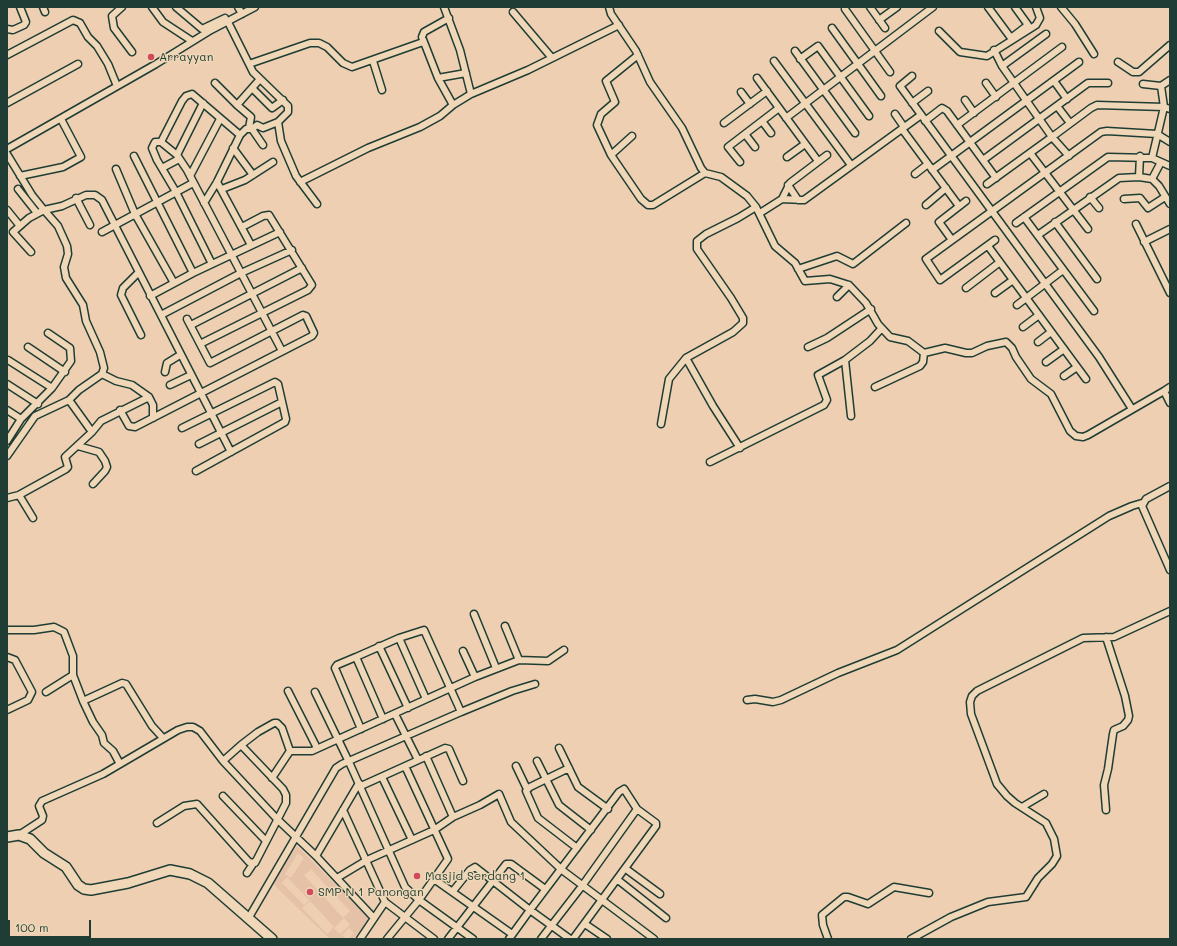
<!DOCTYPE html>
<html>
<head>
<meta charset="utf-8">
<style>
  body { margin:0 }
  #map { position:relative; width:1177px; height:946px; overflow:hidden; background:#eecfb2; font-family:Mali,sans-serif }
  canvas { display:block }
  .frame { position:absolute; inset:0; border:8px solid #1f3d34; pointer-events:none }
  .scale { position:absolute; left:8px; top:920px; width:83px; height:18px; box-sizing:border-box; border:2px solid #1f3d34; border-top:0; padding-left:5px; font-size:12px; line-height:14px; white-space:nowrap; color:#1f3d34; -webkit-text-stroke:3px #efd7b7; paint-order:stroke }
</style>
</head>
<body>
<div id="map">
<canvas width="1177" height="946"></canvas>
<div class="frame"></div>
<div class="scale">100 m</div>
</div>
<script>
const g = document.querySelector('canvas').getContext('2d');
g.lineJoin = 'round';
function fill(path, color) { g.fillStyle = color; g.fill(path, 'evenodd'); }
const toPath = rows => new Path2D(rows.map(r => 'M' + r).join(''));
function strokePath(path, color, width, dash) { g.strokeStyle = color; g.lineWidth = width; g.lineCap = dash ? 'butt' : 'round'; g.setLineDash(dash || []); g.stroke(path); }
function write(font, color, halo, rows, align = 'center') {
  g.font = font + ' Mali,sans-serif'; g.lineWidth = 3; g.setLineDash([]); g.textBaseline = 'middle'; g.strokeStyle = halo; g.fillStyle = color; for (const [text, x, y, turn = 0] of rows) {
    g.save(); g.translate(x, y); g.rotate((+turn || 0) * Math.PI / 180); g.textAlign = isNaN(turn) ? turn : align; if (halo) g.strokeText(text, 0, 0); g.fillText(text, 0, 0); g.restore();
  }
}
const built = toPath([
  [297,846,371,920,352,939,348,939,354,933,349,928,342,935,346,939,330,939,271,882],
  [298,853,304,858,291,878,285,874],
  [311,869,328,888,321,894,304,875],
  [287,877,309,900,304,905,282,883],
  [330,890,350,911,343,918,323,896],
  [310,901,334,927,327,934,302,908],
  [344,918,350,925,340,934,334,928]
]);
const street = toPath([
  [43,7,45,12],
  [122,7,112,16,114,28,132,52],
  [152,7,163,22,192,41],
  [176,7,202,29,225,18],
  [238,7,242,14],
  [444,7,460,50,471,94],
  [609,7,611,14,636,51,650,82,682,128,701,168,705,173,721,177,747,196,756,207,775,246,795,263,805,281,830,279,849,285,866,303,878,324,890,337,908,341,924,353,945,348,966,353,972,353,987,346,1006,342,1012,348,1016,357,1031,379,1051,394,1070,431,1076,436,1083,437,1088,435,1164,391],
  [870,7,885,28],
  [988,7,1011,38,1028,25,1015,7],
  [1061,7,1075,24,1094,54],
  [845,9,890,72],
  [513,12,552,58],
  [449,18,424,32,422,37,438,78,453,105],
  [879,20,897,7],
  [228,22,253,72,288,106,288,112,278,122,281,141,296,176,317,204],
  [832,28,881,96],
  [7,29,13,30,24,25,26,22,20,7],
  [939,31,960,52,987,56,1036,25,1040,18,1036,7],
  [994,50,1002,66,1052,137,1091,108,1097,105,1164,107,1170,109],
  [795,51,855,133],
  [7,55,73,20,80,23,88,37,97,46,108,64,117,86],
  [800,59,818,46,869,116],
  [373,61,382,90],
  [774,61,851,165],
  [1118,62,1133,72,1139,72,1170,45],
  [249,64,310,43,319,43,327,47,343,63,352,67,423,42],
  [1002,66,1046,34],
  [912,76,900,86,1099,357,1132,409],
  [438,78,466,73],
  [757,78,818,161],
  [1054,81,1067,99],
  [215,83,237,105,260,79],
  [986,83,996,97],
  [1143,84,1161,86,1170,80],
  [252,88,272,108,283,100],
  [741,92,750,104],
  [965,100,974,113],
  [7,103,78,64],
  [912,103,928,91],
  [237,105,251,117,249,128],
  [1057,106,1070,123],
  [895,114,904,127],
  [786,118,933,7],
  [762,121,771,133],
  [925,121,942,108,947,111,996,178],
  [724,123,767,91],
  [957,125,1062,47],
  [252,129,257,125,263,128,278,122],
  [902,129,959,206],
  [745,134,755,147],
  [632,136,611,155,641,199,648,205,653,205,705,173],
  [161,142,182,101,186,96,192,94,240,135],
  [233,148,253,175],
  [7,149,156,64,211,30,255,7],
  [1030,153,1088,229],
  [7,154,32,195,44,210,62,206,86,195,95,195,102,200,231,452],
  [177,155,203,103],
  [611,155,597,125,601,114,615,102,606,81,638,55],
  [134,156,193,273],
  [787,157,805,144],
  [1152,158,1164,107,1161,86],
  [983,160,1088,83,1108,83],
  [740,162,728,147,779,108],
  [162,168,179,159],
  [116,169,135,214,174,283],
  [932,170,1079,62],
  [915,174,928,164],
  [20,176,63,167,81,157,61,119],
  [190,176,220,119],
  [1139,177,1140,156],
  [1152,179,1161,162],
  [217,182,251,245],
  [300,182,368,148,420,127,440,116,453,105,471,94,528,70,619,25],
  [987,184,1052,137,1069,156],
  [788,185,798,200],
  [18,189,37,213],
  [222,189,245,180,273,162],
  [1090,197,1099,208],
  [76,198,90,225],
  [782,199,804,200,921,115],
  [1124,199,1140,198,1148,208,1165,197],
  [204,203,217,182,240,135,246,129,252,129,263,145],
  [926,205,946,188],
  [7,210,20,226],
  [760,213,782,199,790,183,827,155],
  [1024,217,1094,311],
  [1055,222,1097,279],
  [1016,223,1108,157,1152,158,1170,166],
  [1136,224,1170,293],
  [102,232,193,183],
  [1038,235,1119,178,1139,177,1152,179,1159,186,1170,204],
  [952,240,939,222,966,201],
  [995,240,940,280,926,259,1101,132,1107,131,1157,134,1170,142],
  [1144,242,1170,229],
  [988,246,1086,379],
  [212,264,176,192,157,160,152,148,155,142,161,142,177,155,187,170,282,351],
  [798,269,837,256,853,264,906,223],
  [138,273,123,288,121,295,141,335],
  [966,288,1000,262],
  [995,293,1013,280],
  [150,296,193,273,280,232],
  [837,297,849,285],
  [1017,305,1063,270],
  [161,315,241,273,292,250],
  [191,325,302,268],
  [1023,327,1039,315],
  [1038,342,1051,332],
  [200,344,308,290,312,285,269,215,263,216,242,227],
  [28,347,65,372],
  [808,347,827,338,871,309],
  [686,358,713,406,740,448],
  [8,360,52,388],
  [1046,362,1064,349],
  [165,372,167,363,180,355],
  [102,374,116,381,132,385,149,397,153,405,153,418],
  [1064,376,1077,367],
  [7,384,38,404],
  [170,385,191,375],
  [875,387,920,366,923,362,924,353],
  [1170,387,1164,391,1170,403],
  [69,400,92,432,101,421,149,397],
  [7,410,21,419],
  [120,410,129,426,135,427,312,336,314,333,306,316,303,315,210,363,187,319],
  [851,416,845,360,870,341,881,329],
  [661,424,669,379,686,358,733,332,743,323,743,318,731,298,697,249,697,241,706,234,738,218,756,207],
  [182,428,269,385,275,382,278,384,286,419,285,422,196,471],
  [7,441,21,419,52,388,71,361,70,348,48,333],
  [199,444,282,402],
  [78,446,99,452,105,461,107,467,105,471,93,484],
  [7,456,35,416,69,400,79,390,102,374,104,368,100,352,86,321,83,305,66,278,64,267,68,254,67,246,58,226,44,210,29,218,13,232,31,252],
  [710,462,824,405,827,400,818,375,845,360],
  [1170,486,1146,499,1142,506,1170,570],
  [19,495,33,518],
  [7,498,19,495,66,469,68,467,65,457,92,432],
  [474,614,496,668],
  [7,630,34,630,54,627,64,632,73,656,73,675,83,701,93,722,102,735,104,743,113,751,120,764],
  [1106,637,1125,696,1129,716,1128,720,1123,726,1114,730,1113,734,1108,769,1104,785,1106,810],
  [399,638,426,699],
  [379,646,408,708],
  [463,651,475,677],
  [7,657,15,660,32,692,28,700,7,710],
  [356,657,337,665,335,668,361,729],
  [519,660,548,661,564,650],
  [288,691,317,748],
  [46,692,73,675],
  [315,692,349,762,405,887,419,900,473,939],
  [747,700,755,699,773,702,781,700,838,673,897,650,1109,516,1132,506,1142,503],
  [83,701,122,683,126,684,152,726,163,738],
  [461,712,512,691,535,684],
  [395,714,418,760],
  [241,745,258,732,274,723,277,723,282,728,290,751,272,778],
  [559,748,578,787,608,809],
  [290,751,312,751,475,677,519,660,505,626],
  [426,756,453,817],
  [537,761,559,805,591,830],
  [516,766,527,789],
  [569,768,530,787,526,791,538,818,577,848],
  [382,777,412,840],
  [361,786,445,748,449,749,463,781],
  [223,796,266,841],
  [1022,807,1044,794],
  [343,810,385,902,434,939],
  [157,823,184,806,197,804,249,862,255,863,286,803,286,795,283,789,241,745,223,761],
  [19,835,42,820,43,816,39,806,42,801,103,774,178,730,187,727,193,727,200,731,223,761,277,819,316,856,373,917],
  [316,856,359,783],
  [626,869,660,894],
  [247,873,253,864],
  [337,878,367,860,434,830,453,817,480,805,499,794,511,822,562,870,654,939],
  [434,879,512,934],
  [618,880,666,918],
  [453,891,470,870,475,867,530,910,619,792,624,789,637,809,656,823,656,826,573,939],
  [248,919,336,768,342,764,461,712,424,630,399,638,356,657,383,719],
  [585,924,607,939],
  [360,939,385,902],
  [387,939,419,900,448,859,405,766],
  [448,939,506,864,511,864,545,889],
  [509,939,530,910,570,939],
  [541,939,582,886,637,809],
  [828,939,823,925,822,915,844,897,848,897,868,904,894,887,929,893],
  [911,939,951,917,988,902,1026,897,1038,878,1052,864,1057,856,1054,839,1046,823,1015,803,1007,796,997,784,971,714,970,702,972,696,977,691,1083,638,1114,637,1170,611]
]);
const secondary = toPath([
  [7,837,19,835,30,839,44,853,66,867,78,885,84,889,91,890,128,883,170,870,190,874,208,883,272,939]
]);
const markers = [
  [151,57,4,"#d1495b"],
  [417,876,4,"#d1495b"],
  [310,892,4,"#d1495b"]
];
const poiNames = [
  ["Arrayyan",159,57],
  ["Masjid Serdang 1",425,876],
  ["SMP N 1 Panongan",318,892]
];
fill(built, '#e4c1a7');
strokePath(street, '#1f3d34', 9);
strokePath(secondary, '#1f3d34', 12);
strokePath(street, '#efd7b7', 6);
strokePath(secondary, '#efd7b7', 9);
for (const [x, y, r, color] of markers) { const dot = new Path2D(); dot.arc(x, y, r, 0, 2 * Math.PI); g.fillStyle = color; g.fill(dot); strokePath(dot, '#efd7b7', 1.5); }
write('12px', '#1f3d34', '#efd7b7', poiNames, 'left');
</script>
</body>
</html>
